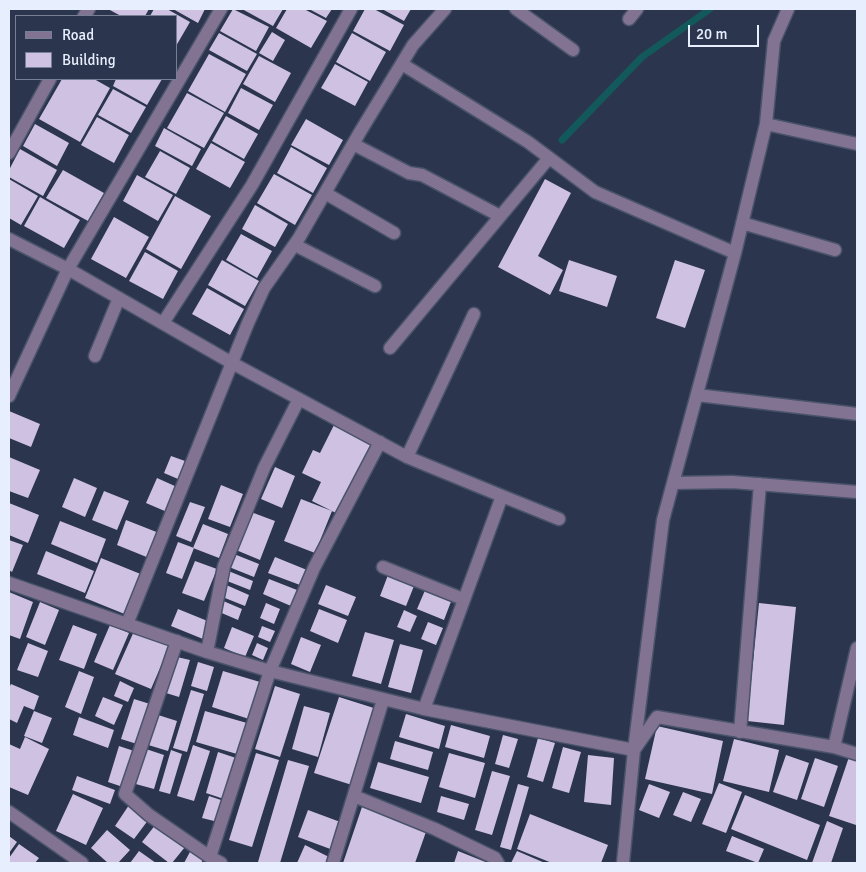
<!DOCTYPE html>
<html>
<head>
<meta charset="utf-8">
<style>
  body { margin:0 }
  #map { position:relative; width:866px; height:872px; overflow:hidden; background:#2b354e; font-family:Signika,sans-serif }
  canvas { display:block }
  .frame { position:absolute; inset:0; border:10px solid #e7efff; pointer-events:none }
  .legend { position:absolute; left:15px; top:15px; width:162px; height:65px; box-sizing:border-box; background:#2b354e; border:1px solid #767f95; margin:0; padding:6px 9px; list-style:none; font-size:15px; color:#e7efff }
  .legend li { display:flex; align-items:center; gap:10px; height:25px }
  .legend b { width:25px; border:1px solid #767f95 }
  .scale { position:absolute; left:688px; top:25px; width:71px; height:22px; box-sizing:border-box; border:2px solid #e7efff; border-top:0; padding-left:6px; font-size:15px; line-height:18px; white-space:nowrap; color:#e7efff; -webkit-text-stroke:4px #2b354e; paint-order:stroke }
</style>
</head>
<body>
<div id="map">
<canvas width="866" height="872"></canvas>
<div class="frame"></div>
<ul class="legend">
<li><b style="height:6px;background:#837392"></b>Road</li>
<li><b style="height:14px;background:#cec1e1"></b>Building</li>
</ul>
<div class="scale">20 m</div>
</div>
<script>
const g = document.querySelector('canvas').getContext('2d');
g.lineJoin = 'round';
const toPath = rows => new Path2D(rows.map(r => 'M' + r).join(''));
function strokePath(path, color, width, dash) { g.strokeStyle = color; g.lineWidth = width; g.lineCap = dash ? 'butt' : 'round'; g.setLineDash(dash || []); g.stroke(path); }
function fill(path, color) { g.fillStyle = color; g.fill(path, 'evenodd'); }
const stream = toPath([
  [562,140,642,57,710,9]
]);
const building = toPath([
  [108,9,149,9,145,16,121,16],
  [154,9,167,9,190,22,176,46,176,16,150,16],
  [173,9,205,9,198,23],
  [233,9,269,27,256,51,220,31],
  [242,9,283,9,273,26],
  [287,9,304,9,327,21,311,48,276,28],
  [309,9,332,9,326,18],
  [365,9,374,9,404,25,390,51,353,31],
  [382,9,411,9,404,21],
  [272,32,285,40,273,61,259,53],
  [219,33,257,54,247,71,209,50],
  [352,33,386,52,370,81,336,62],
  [209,54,246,74,225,112,188,91],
  [259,56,291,73,275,102,243,84],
  [335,64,368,82,355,106,321,88],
  [62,79,94,79,110,88,80,142,39,119],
  [116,79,162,79,147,105,113,86],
  [241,88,273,105,259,130,228,113],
  [113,89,146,107,131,133,98,115],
  [187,93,224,113,204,148,167,128],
  [226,116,258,134,244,159,212,141],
  [97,117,129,135,114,163,81,145],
  [306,119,343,140,329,165,291,145],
  [35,124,69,143,57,166,23,146],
  [164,128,201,149,192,166,155,146],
  [211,143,245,162,230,188,196,169],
  [291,147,327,168,313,193,277,173],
  [20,149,57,170,43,196,9,177,9,170],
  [160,151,190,168,176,194,145,177],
  [63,170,104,193,88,221,46,198],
  [274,174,312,195,295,225,257,203],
  [137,175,173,195,158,221,123,201],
  [9,179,38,196,21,225,9,218],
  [545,179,571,193,538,256,563,270,550,295,498,267],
  [175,196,211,216,181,269,146,249],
  [40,197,80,220,64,248,24,226],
  [255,205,288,224,275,247,242,229],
  [114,217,149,237,126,278,91,259],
  [241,234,272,251,257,278,226,260],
  [145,252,178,271,163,299,129,281],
  [222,260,259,281,245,306,208,285],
  [569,260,617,276,607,307,559,291],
  [675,260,705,270,685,328,656,318],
  [207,288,244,309,230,335,192,314],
  [9,411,40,424,31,447,9,438],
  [334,425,372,445,338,514,312,501,321,482,302,473,313,450,320,453],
  [171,456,185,461,178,479,164,473],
  [9,457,40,470,28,498,9,491],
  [275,467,295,476,282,508,261,499],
  [74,478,97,488,85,517,62,507],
  [157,478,177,487,167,512,146,503],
  [221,485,243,494,230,527,208,519],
  [104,491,129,501,117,530,92,520],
  [301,499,332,511,315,553,284,541],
  [190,502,205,507,191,542,176,536],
  [9,503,39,515,28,543,9,535],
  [251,512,275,521,260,560,236,550],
  [126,520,159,533,149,558,117,545],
  [60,521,106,539,97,563,51,544],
  [203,524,228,534,219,558,193,548],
  [9,540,23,545,12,572,9,570],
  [178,542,194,548,182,579,166,573],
  [46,551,94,571,85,593,37,574],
  [234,554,259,564,254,577,229,567],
  [275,557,307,570,300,585,268,573],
  [101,558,143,575,127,615,85,598],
  [195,561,217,569,204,601,182,593],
  [226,570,253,581,250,590,222,579],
  [388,575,414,586,406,606,380,596],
  [269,579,297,590,291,606,263,594],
  [224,584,249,595,245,606,220,596],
  [326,585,356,597,348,616,318,604],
  [426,588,452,599,444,620,417,609],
  [9,592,33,602,20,639,9,635],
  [221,600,242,609,238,620,217,611],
  [40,602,59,610,45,645,26,637],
  [266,603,280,609,274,624,260,618],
  [759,603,796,607,784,725,747,721],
  [178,609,210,622,203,639,171,626],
  [319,609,347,620,338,643,310,631],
  [404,610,417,616,410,632,397,627],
  [428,622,443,628,436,645,421,639],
  [73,625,97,634,84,669,59,660],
  [110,625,129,633,113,670,94,662],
  [262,626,275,631,270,642,258,637],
  [232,627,254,636,245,657,224,648],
  [135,629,170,645,151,689,115,674],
  [365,632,394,640,381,684,352,676],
  [301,637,321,645,310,672,291,664],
  [28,643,48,651,38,677,17,670],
  [257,643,268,648,263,660,252,655],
  [400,644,423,650,411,693,388,687],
  [177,657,190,660,179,697,166,693],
  [198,662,214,667,207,691,191,686],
  [79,671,94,677,81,714,65,707],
  [223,671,260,682,249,719,212,707],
  [120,681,134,688,128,702,114,696],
  [11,684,39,696,34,710,24,706,17,723,9,719,9,688],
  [275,686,300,694,280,757,255,749],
  [191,690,204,694,187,752,173,748],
  [103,697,123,705,114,725,95,716],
  [339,697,377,709,352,785,314,773],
  [134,699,150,704,137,744,121,739],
  [304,706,330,713,318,757,292,749],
  [34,711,52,718,42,743,24,736],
  [205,711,247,723,237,754,196,742],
  [155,714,177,721,168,751,145,744],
  [406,714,445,726,439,749,399,737],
  [79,717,114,730,108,748,73,735],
  [451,725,490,736,484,758,445,747],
  [657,726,723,741,712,794,645,779],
  [503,735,518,739,509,768,495,764],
  [25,737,49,749,28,795,9,787,9,744,20,749],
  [538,738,555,743,543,782,527,777],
  [734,739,779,750,769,792,723,781],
  [395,741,433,752,428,770,390,759],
  [193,745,210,751,194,801,177,796],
  [119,746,134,751,123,787,108,782],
  [563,747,581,752,569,793,552,788],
  [143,748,164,755,154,789,132,783],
  [171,750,182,754,170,794,159,791],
  [218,752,239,759,227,800,206,793],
  [256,753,279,760,252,847,229,840],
  [449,753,485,763,475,798,439,787],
  [588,755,614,758,611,805,584,802],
  [786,755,809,763,797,800,773,792],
  [849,757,857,760,857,821,856,825,829,816],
  [815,758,838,766,824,807,801,799],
  [288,760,309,766,280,863,263,863,258,862],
  [378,762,429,777,421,803,370,788],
  [492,771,510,776,492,835,475,830],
  [77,776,115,790,110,804,72,790],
  [719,783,742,792,726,833,702,824],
  [518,784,529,787,511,850,500,847],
  [649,784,670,792,659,818,639,810],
  [683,792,701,799,691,822,673,815],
  [73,794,103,808,86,845,56,831],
  [745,795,820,825,807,860,731,829],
  [209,796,224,801,218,822,202,818],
  [441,796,469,804,464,820,437,812],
  [363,804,427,829,415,863,343,863],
  [129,805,149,819,134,839,115,826],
  [308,810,343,823,333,850,298,837],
  [530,814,608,845,601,863,552,863,517,849],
  [827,821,843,828,831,863,812,863],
  [156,824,185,847,172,863,169,863,142,842],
  [107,830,130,850,118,863,108,863,91,848],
  [9,836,17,842,9,853],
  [732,836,764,849,758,863,726,851],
  [19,844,39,858,35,863,9,863,9,858],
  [305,845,329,857,326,863,297,863],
  [191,850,204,858,201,863,184,863],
  [139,851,156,863,130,863],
  [458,851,488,863,454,863],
  [517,851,545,863,511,863]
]);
const minor = toPath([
  [516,9,573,50],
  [84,16,89,9],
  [629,19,637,9],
  [402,64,528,142,595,192,735,253],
  [766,124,857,144],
  [353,144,409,173,422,175,500,216],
  [9,153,50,79],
  [325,193,394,233],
  [742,223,835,250],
  [9,239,68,269,232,363,407,457,502,496],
  [295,245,375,286],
  [163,323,252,185,351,9],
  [390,348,549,158],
  [95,356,119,298],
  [697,395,857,414],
  [9,396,68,269,221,9],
  [407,457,474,314],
  [673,483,732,482,857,492],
  [383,567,463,599],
  [9,583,207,652,270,671,424,709,634,750,657,717,834,747,857,754],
  [127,624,248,323,264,288,299,238,360,132,413,45,445,9],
  [177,641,125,794,149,815,210,857,221,863],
  [207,652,224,566,264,468,299,399],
  [424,709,502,496,559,519],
  [740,732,760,484],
  [834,747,857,648],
  [354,796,435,829,495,858,498,863],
  [9,812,82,863],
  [210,857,270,671,314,568,380,442],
  [333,863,383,700],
  [623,863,634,750,663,520,735,253,766,124,774,41,788,9]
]);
strokePath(stream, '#13585b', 7);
fill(building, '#cec1e1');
strokePath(minor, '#49536a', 15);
strokePath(minor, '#837392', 12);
</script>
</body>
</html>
